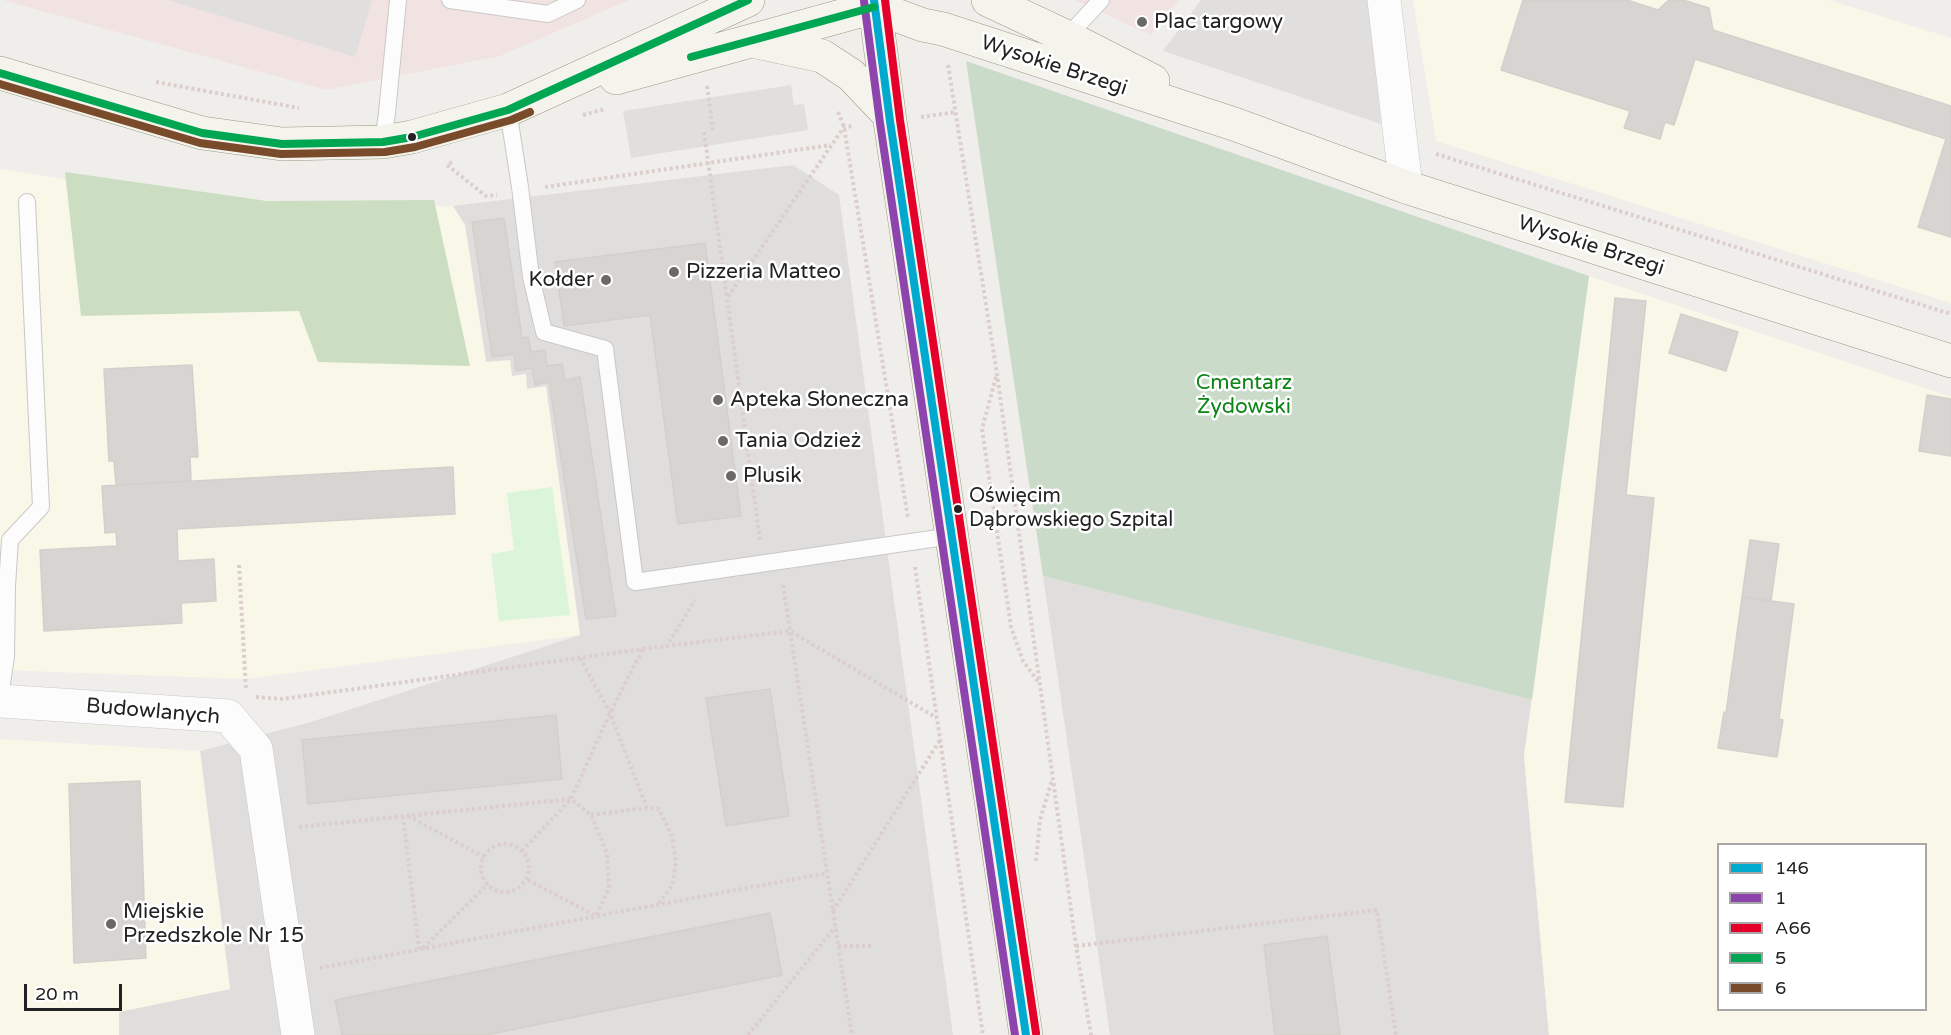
<!DOCTYPE html>
<html>
<head>
<meta charset="utf-8">
<style>
  body { margin:0 }
  #map { position:relative; width:1951px; height:1035px; overflow:hidden; background:#f0eeeb; font-family:"Varela Round",sans-serif }
  canvas { display:block }
  .legend { position:absolute; left:1717px; top:843px; width:210px; height:168px; box-sizing:border-box; background:#fff; border:2px solid #a7a7a7; margin:0; padding:8px 10px; list-style:none; font-size:18px; color:#222 }
  .legend li { display:flex; align-items:center; gap:12px; height:30px }
  .legend b { width:30px; border:2px solid #a7a7a7 }
  .scale { position:absolute; left:24px; top:984px; width:98px; height:27px; box-sizing:border-box; border:3px solid #222; border-top:0; padding-left:8px; font-size:18px; line-height:21px; white-space:nowrap; color:#222; -webkit-text-stroke:4px #fff; paint-order:stroke }
</style>
</head>
<body>
<div id="map">
<canvas width="1951" height="1035"></canvas>
<ul class="legend">
<li><b style="height:8px;background:#00a9ce"></b>146</li>
<li><b style="height:8px;background:#8e44ad"></b>1</li>
<li><b style="height:8px;background:#e4002b"></b>A66</li>
<li><b style="height:8px;background:#00a651"></b>5</li>
<li><b style="height:8px;background:#7a4b2a"></b>6</li>
</ul>
<div class="scale">20 m</div>
</div>
<script>
const g = document.querySelector('canvas').getContext('2d');
g.lineJoin = 'round';
function fill(path, color) { g.fillStyle = color; g.fill(path, 'evenodd'); }
const toPath = rows => new Path2D(rows.map(r => 'M' + r).join(''));
function strokePath(path, color, width, dash) { g.strokeStyle = color; g.lineWidth = width; g.lineCap = dash ? 'butt' : 'round'; g.setLineDash(dash || []); g.stroke(path); }
function write(font, color, halo, rows, align = 'center') {
  g.font = font + ' "Varela Round",sans-serif'; g.lineWidth = 5; g.setLineDash([]); g.textBaseline = 'middle'; g.strokeStyle = halo; g.fillStyle = color; for (const [text, x, y, turn = 0] of rows) {
    g.save(); g.translate(x, y); g.rotate((+turn || 0) * Math.PI / 180); g.textAlign = isNaN(turn) ? turn : align; if (halo) g.strokeText(text, 0, 0); g.fillText(text, 0, 0); g.restore();
  }
}
const residential = toPath([
  [793,165,839,195,953,1035,119,1035,118,1012,230,989,200,751,311,722,580,635,546,387,527,389,512,376,486,363,465,225,453,206],
  [1043,576,1532,700,1524,756,1549,1035,1110,1035]
]);
const commercial = toPath([
  [2,0,629,0,500,56,326,90],
  [1075,0,1179,0,1151,35]
]);
const education = toPath([
  [1413,0,1829,0,1951,38,1951,303,1436,141],
  [0,169,255,209,453,206,465,225,486,362,510,360,512,376,526,374,527,389,546,386,580,635,246,679,0,670],
  [1589,276,1951,397,1951,1035,1549,1035,1524,756],
  [1718,844,1926,844,1926,1010,1718,1010],
  [0,739,200,751,230,989,119,1012,119,1035,0,1035]
]);
const forest = toPath([
  [65,172,267,201,434,200,470,366,318,362,299,311,81,316]
]);
const cemetery = toPath([
  [966,61,1589,276,1532,700,1043,576]
]);
const park = toPath([
  [552,487,570,615,499,621,491,554,514,550,507,493]
]);
const parking = toPath([
  [168,0,372,0,355,57],
  [1201,0,1369,0,1381,124,1163,51],
  [791,85,794,105,804,104,808,130,631,158,623,111],
  [903,909,923,1035,872,1035,854,916]
]);
const building = toPath([
  [1523,0,1627,0,1658,10,1669,0,1683,0,1709,8,1713,30,1951,106,1951,237,1918,227,1946,139,1695,59,1674,125,1665,122,1660,139,1624,128,1630,111,1501,70,1523,0],
  [504,218,522,338,528,337,531,352,545,350,547,366,562,364,565,380,580,377,616,616,586,619,549,382,535,385,532,368,516,371,514,354,492,357,472,222,504,218],
  [705,243,741,516,678,524,650,315,564,326,555,262,705,243],
  [1615,298,1646,301,1626,495,1654,498,1623,807,1565,802,1615,298],
  [1681,314,1738,332,1726,371,1669,353,1681,314],
  [192,365,198,457,190,457,191,481,116,485,114,461,109,461,104,369,192,365],
  [1927,395,1951,399,1951,456,1919,451,1927,395],
  [453,467,455,514,177,529,178,561,214,559,216,601,181,603,182,623,44,631,40,550,117,546,116,532,105,533,102,486,453,467],
  [1750,540,1779,544,1771,601,1742,597,1750,540],
  [1742,597,1794,604,1779,719,1783,720,1777,757,1718,748,1724,712,1726,713,1742,597],
  [770,689,789,816,726,826,706,698,770,689],
  [556,715,562,779,308,804,302,740,556,715],
  [140,781,146,958,74,963,69,784,140,781],
  [770,913,782,975,486,1035,342,1035,335,1000,770,913],
  [1327,936,1340,1035,1275,1035,1264,945,1327,936]
]);
const path = toPath([
  [948,65,997,374,1076,946,1091,1035],
  [156,82,299,108],
  [707,86,713,130],
  [838,112,844,127,908,518],
  [583,115,605,109],
  [921,117,956,112],
  [704,132,727,298],
  [1436,154,1951,314],
  [452,162,447,165,486,196,497,195],
  [545,187,831,145],
  [996,377,982,429,1011,627,1023,661,1039,683],
  [760,540,727,298,844,127,854,126],
  [239,565,246,690],
  [915,567,983,1035],
  [783,585,852,1035],
  [666,647,695,600],
  [580,658,610,713,647,808],
  [256,697,282,699,643,649,790,631,937,718],
  [591,815,647,808,659,809,672,836,676,863,672,886,659,903],
  [403,816,419,949],
  [408,816,484,857],
  [299,827,571,799,591,815,607,853,609,888,596,916,526,879],
  '481 868a24 24 0 1 1 48 0a24 24 0 1 1-48 0Z',
  [522,851,571,799,610,713,643,649],
  [1036,861,1040,820,1052,780],
  [833,911,940,740],
  [838,946,871,946],
  [1076,946,1377,910,1396,1035],
  [423,948,488,884],
  [320,968,827,873],
  [748,1035,835,927]
]);
const lane = toPath([
  [450,0,548,14,577,0],
  [1067,37,1101,0],
  [508,110,520,187,531,277,544,332,605,349,635,582,952,536],
  [383,142,387,113,398,0],
  [0,696,6,657,7,586,10,540,41,507,27,202]
]);
const street = toPath([
  [1384,0,1406,187],
  [0,701,228,716,256,749,298,1035]
]);
const secondary = toPath([
  [874,0,890,121,1026,1035],
  [988,0,1067,37,1153,81],
  [874,7,923,25,943,29,1234,124,1406,187,1951,361],
  [757,42,822,56,851,75,889,115],
  [0,73,202,133,282,144,383,142,412,137,508,110,748,0],
  [616,78,874,7]
]);
const bus1 = toPath([
  [874,0,890,121,1026,1035]
]);
const bus2 = toPath([
  [864,1,880,123,1015,1035]
]);
const bus3 = toPath([
  [885,0,900,120,1036,1033]
]);
const bus4 = toPath([
  [691,57,874,7],
  [0,73,202,133,282,144,383,142,412,137,508,110,748,0]
]);
const bus5 = toPath([
  [0,84,200,143,281,154,385,152,415,147,511,120,530,112]
]);
const markers = [
  [1142,22,6,"#6a6968"],
  [412,137,5,"#222"],
  [674,272,6,"#6a6968"],
  [606,280,6,"#6a6968"],
  [718,400,6,"#6a6968"],
  [723,441,6,"#6a6968"],
  [731,476,6,"#6a6968"],
  [958,509,5,"#222"],
  [111,924,6,"#6a6968"]
];
const busNames = [
  ["Oświęcim",969,497],
  ["Dąbrowskiego Szpital",969,521]
];
const poiNames = [
  ["Plac targowy",1154,22],
  ["Pizzeria Matteo",686,272],
  ["Kołder",594,280,"right"],
  ["Apteka Słoneczna",730,400],
  ["Tania Odzież",735,441],
  ["Plusik",743,476],
  ["Miejskie",123,912],
  ["Przedszkole Nr 15",123,936]
];
const streetNames = [
  ["Wysokie Brzegi",1054,66,18],
  ["Wysokie Brzegi",1591,246,18],
  ["Budowlanych",153,712,5]
];
const parkNames = [
  ["Cmentarz",1244,383],
  ["Żydowski",1244,407]
];
fill(residential, '#dfdedc');
fill(commercial, '#f1e3e1');
fill(education, '#f8f7e8');
fill(forest, '#cbdec1');
fill(cemetery, '#cadbca');
fill(park, '#daf5da');
fill(parking, '#e0dfde');
fill(building, '#d7d4d2');
strokePath(building, '#d3d0cc', 1.5);
strokePath(lane, '#c9c8c7', 18);
strokePath(street, '#c9c8c7', 34);
strokePath(secondary, '#999a82', 34);
strokePath(path, '#dccecd', 4, [3, 3]);
strokePath(lane, '#fdfcfc', 16);
strokePath(street, '#fdfcfc', 33);
strokePath(secondary, '#f4f4ed', 33);
strokePath(bus1, '#00a9ce', 8);
strokePath(bus2, '#8e44ad', 8);
strokePath(bus3, '#e4002b', 8);
strokePath(bus4, '#00a651', 8);
strokePath(bus5, '#7a4b2a', 8);
for (const [x, y, r, color] of markers) { const dot = new Path2D(); dot.arc(x, y, r, 0, 2 * Math.PI); g.fillStyle = color; g.fill(dot); strokePath(dot, '#fff', 2); }
write('20px', '#222', '#fff', busNames, 'left');
write('21px', '#222', '#fff', poiNames, 'left');
write('21px', '#222', '#fff', streetNames);
write('21px', '#0c8416', '#fff', parkNames);
</script>
</body>
</html>
